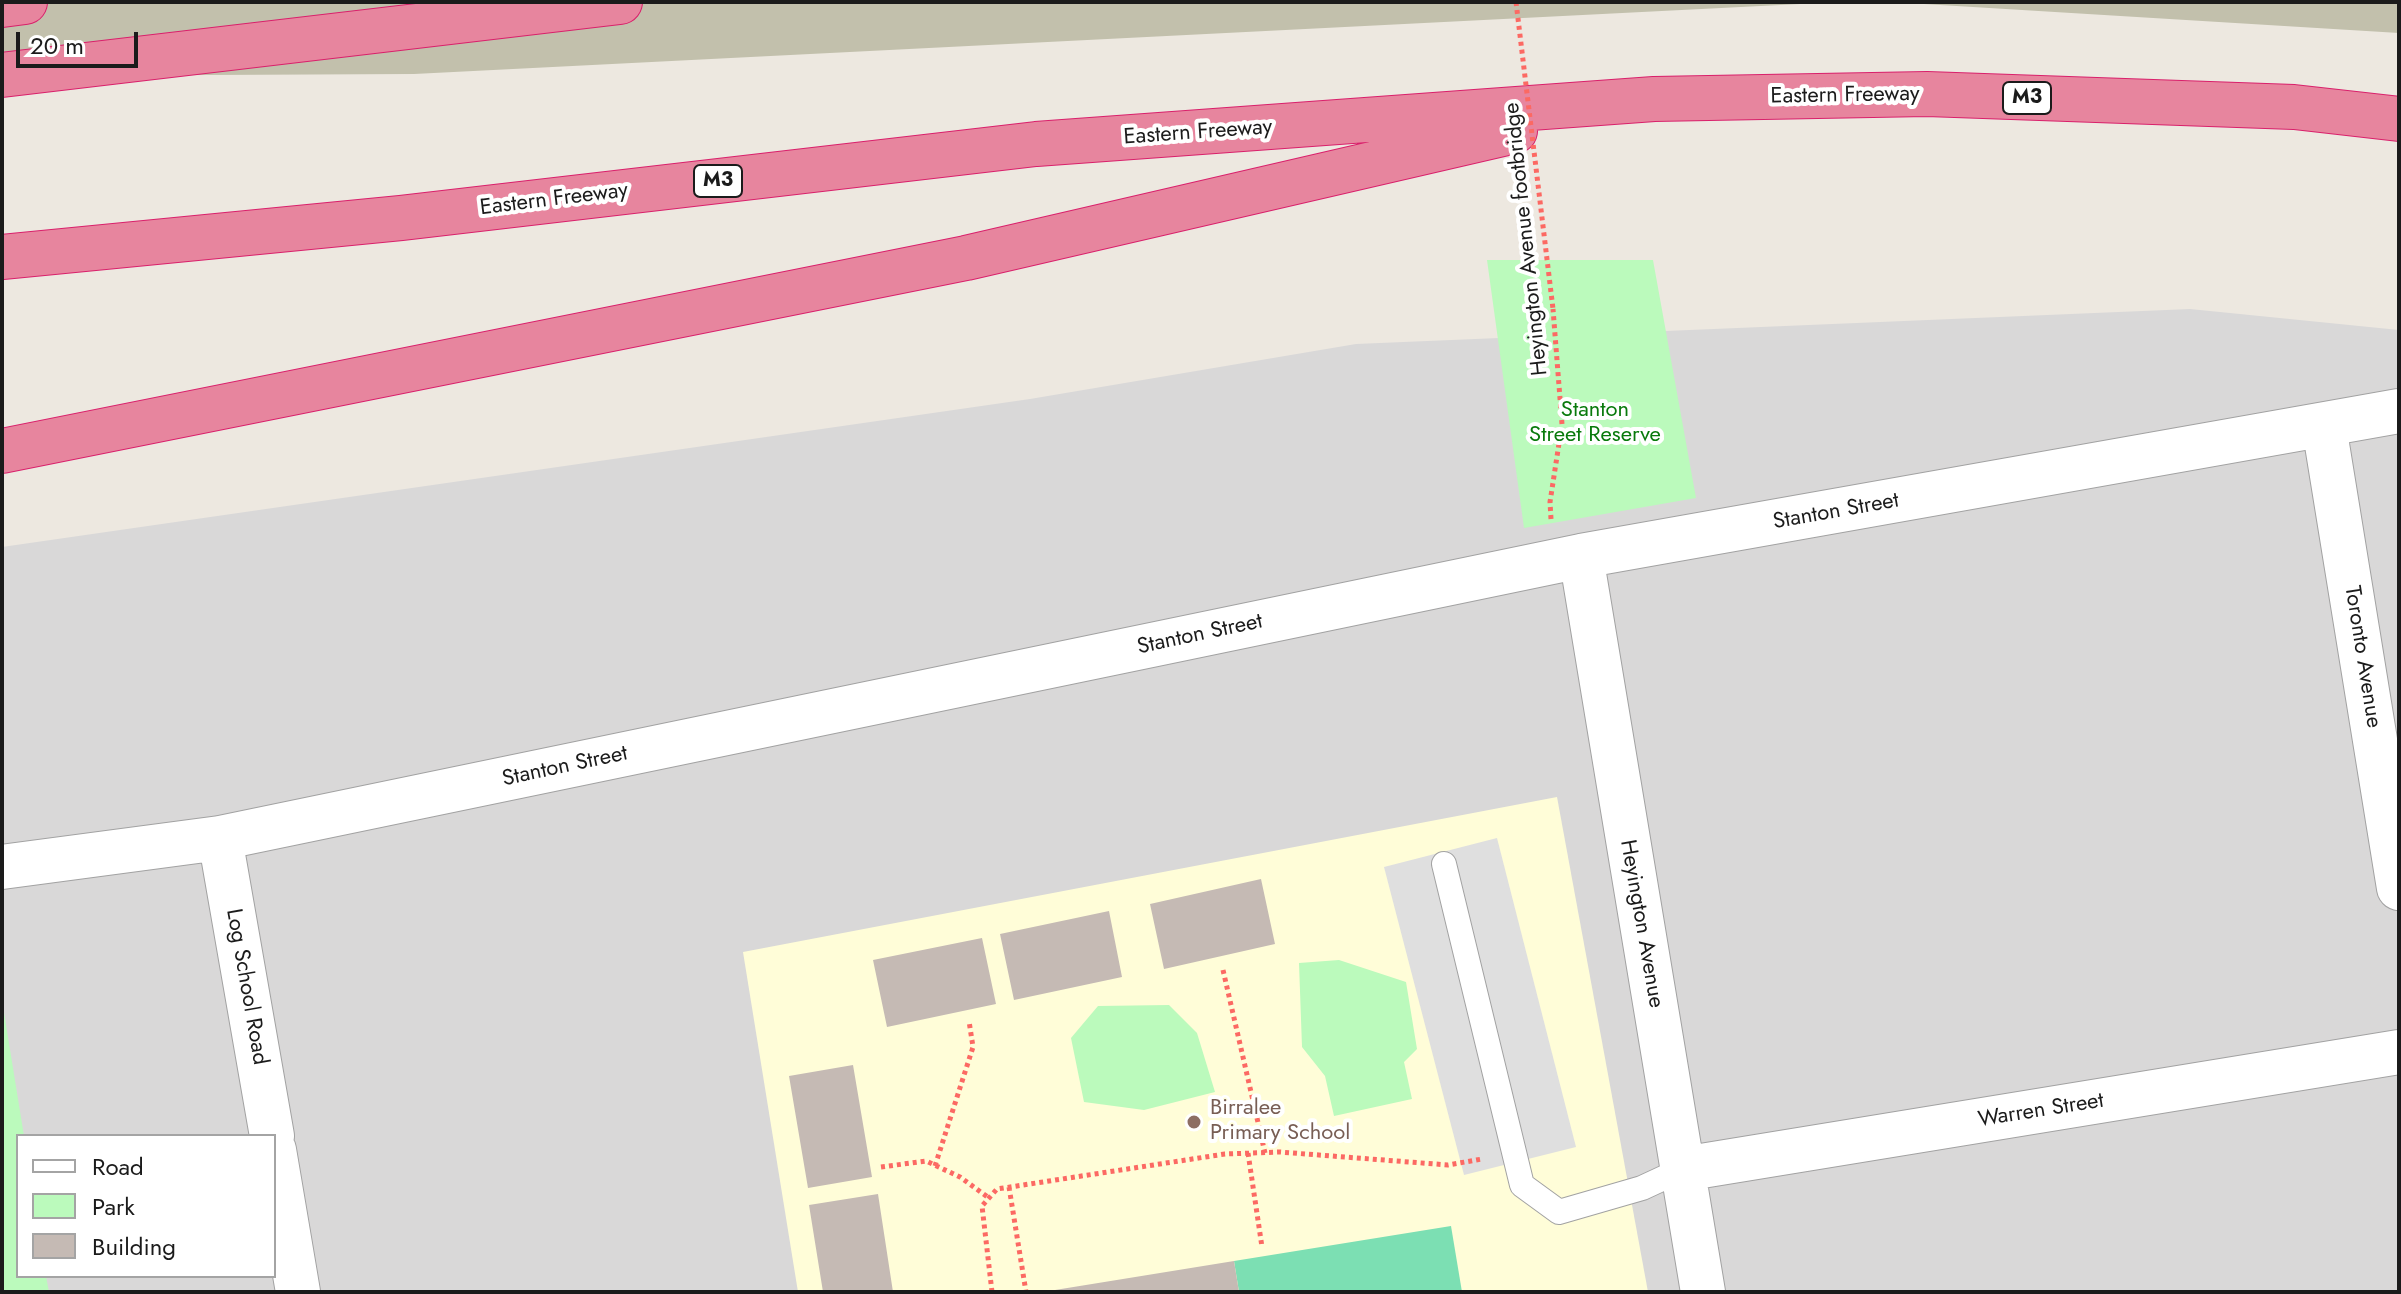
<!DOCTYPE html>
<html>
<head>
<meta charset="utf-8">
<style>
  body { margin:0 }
  #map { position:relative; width:2401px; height:1294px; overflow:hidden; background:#ede8e0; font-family:Jost,sans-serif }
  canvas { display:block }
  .frame { position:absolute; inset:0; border:4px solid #1b1b1b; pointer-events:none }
  .legend { position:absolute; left:16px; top:1134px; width:260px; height:144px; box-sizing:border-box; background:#fff; border:2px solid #a4a4a4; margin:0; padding:10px 14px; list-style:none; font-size:24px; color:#1b1b1b }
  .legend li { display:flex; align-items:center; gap:16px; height:40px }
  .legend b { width:40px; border:2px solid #a4a4a4 }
  .scale { position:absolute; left:16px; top:32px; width:122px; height:36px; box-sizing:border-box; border:4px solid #1b1b1b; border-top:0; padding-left:10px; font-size:24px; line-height:28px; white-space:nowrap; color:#1b1b1b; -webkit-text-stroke:6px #fff; paint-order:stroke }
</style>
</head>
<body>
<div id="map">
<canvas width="2401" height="1294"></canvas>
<div class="frame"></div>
<ul class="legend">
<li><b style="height:10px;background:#fff"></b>Road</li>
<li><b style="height:22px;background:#bbfabc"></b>Park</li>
<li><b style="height:22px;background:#c5bab4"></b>Building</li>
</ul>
<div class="scale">20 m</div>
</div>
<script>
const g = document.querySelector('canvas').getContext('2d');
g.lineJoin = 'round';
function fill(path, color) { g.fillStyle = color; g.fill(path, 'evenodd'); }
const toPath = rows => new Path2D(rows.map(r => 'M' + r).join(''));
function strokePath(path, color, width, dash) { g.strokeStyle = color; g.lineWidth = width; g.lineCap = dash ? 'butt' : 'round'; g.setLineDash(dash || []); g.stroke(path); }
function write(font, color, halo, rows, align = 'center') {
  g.font = font + ' Jost,sans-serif'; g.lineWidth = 8; g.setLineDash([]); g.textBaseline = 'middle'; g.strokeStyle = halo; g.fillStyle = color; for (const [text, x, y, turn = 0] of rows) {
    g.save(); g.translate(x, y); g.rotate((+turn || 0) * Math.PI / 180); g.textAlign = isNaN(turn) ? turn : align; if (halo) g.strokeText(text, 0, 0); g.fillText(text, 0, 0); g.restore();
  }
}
const residential = toPath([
  [2190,309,2399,330,2399,1292,2,1292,2,547,1030,399,1356,344],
  [18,1136,274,1136,274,1276,18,1276]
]);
const education = toPath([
  [1557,797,1648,1292,798,1292,743,952]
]);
const construction = toPath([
  [2,2,1840,2,414,74,2,76],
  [1891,2,2399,2,2399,33]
]);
const park = toPath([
  [1487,260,1653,260,1696,498,1524,528],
  [1339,960,1406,982,1417,1049,1404,1062,1412,1099,1334,1116,1325,1076,1302,1047,1299,963],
  [2,1000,24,1136,18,1136,18,1276,46,1276,49,1292,2,1292],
  [1169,1005,1197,1033,1215,1092,1144,1110,1084,1102,1071,1038,1098,1006]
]);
const pitch = toPath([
  [1451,1226,1462,1292,1239,1292,1234,1261]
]);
const parking = toPath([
  [1497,838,1576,1147,1464,1175,1384,867]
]);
const building = toPath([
  [1261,879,1275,944,1164,969,1150,904],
  [1109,911,1122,977,1014,1000,1000,934],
  [982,938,996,1004,887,1027,873,960],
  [853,1065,872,1177,808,1188,789,1076],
  [878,1194,893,1292,823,1292,809,1205],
  [1234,1261,1239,1292,1055,1292,1055,1290]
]);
const path = toPath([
  [1551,519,1550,502,1562,424,1553,309],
  [1223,970,1265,1153],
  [1248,1153,1262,1247],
  [935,1166,973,1047,969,1021],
  [881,1167,926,1161,960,1177,989,1198],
  [1009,1187,1026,1292],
  [992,1292,982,1206,997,1189,1225,1154,1280,1152,1448,1165,1482,1159]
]);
const lane = toPath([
  [1444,864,1522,1185,1559,1212,1642,1188,1683,1169]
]);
const street = toPath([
  [2324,426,2399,888],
  [1581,556,1703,1292],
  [220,838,272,1136],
  [2,867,220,838,1581,556,2399,411],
  [274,1150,298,1292],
  [1683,1169,2399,1052]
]);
const highway = toPath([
  [2,5,25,2],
  [2,75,620,2],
  [2,257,401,218,1036,144,1654,99,1927,94,2294,107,2399,119],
  [2,451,966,258,1515,131]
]);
const pathBridge = toPath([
  [1516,2,1553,309]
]);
const markers = [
  [1194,1122,8,"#8d6e63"]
];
const shields = [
  [2027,98,48],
  [718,181,48]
];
const shieldNames = [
  ["M3",2027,98],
  ["M3",718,181]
];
const streetNames = [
  ["Eastern Freeway",1845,96,-1],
  ["Eastern Freeway",1198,133,-4],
  ["Eastern Freeway",554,200,-7],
  ["Heyington Avenue footbridge",1527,239,-96],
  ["Stanton Street",1836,512,-10],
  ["Stanton Street",1200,635,-12],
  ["Toronto Avenue",2362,657,81],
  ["Stanton Street",565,767,-12],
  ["Heyington Avenue",1641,924,80],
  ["Log School Road",246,987,80],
  ["Warren Street",2041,1111,-9]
];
const parkNames = [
  ["Stanton",1595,411],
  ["Street Reserve",1595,436]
];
const educationNames = [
  ["Birralee",1210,1109],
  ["Primary School",1210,1134]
];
fill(residential, '#d9d8d8');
fill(education, '#fffdd8');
fill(construction, '#c2c0ac');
fill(park, '#bbfabc');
fill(pitch, '#7cdfb3');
fill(parking, '#dfdfdf');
fill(building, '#c5bab4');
strokePath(lane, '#a2a2a2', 26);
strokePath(street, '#a2a2a2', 46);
strokePath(highway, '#d9206b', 46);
strokePath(path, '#fc6963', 5, [4, 4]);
strokePath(lane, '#fff', 24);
strokePath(street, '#fff', 44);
strokePath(highway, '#e7859e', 44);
strokePath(pathBridge, '#fc6963', 5, [4, 4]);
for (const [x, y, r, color] of markers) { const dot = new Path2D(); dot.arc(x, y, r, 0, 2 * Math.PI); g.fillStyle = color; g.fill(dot); strokePath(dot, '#fff', 3); }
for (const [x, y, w] of shields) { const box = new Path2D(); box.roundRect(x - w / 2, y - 16, w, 32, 6); g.fillStyle = '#fff'; g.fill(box); strokePath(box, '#1b1b1b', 2); }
write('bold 20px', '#1b1b1b', null, shieldNames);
write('22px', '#1b1b1b', '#fff', streetNames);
write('22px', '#097a0c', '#fff', parkNames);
write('22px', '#785e54', '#fff', educationNames, 'left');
</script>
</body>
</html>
